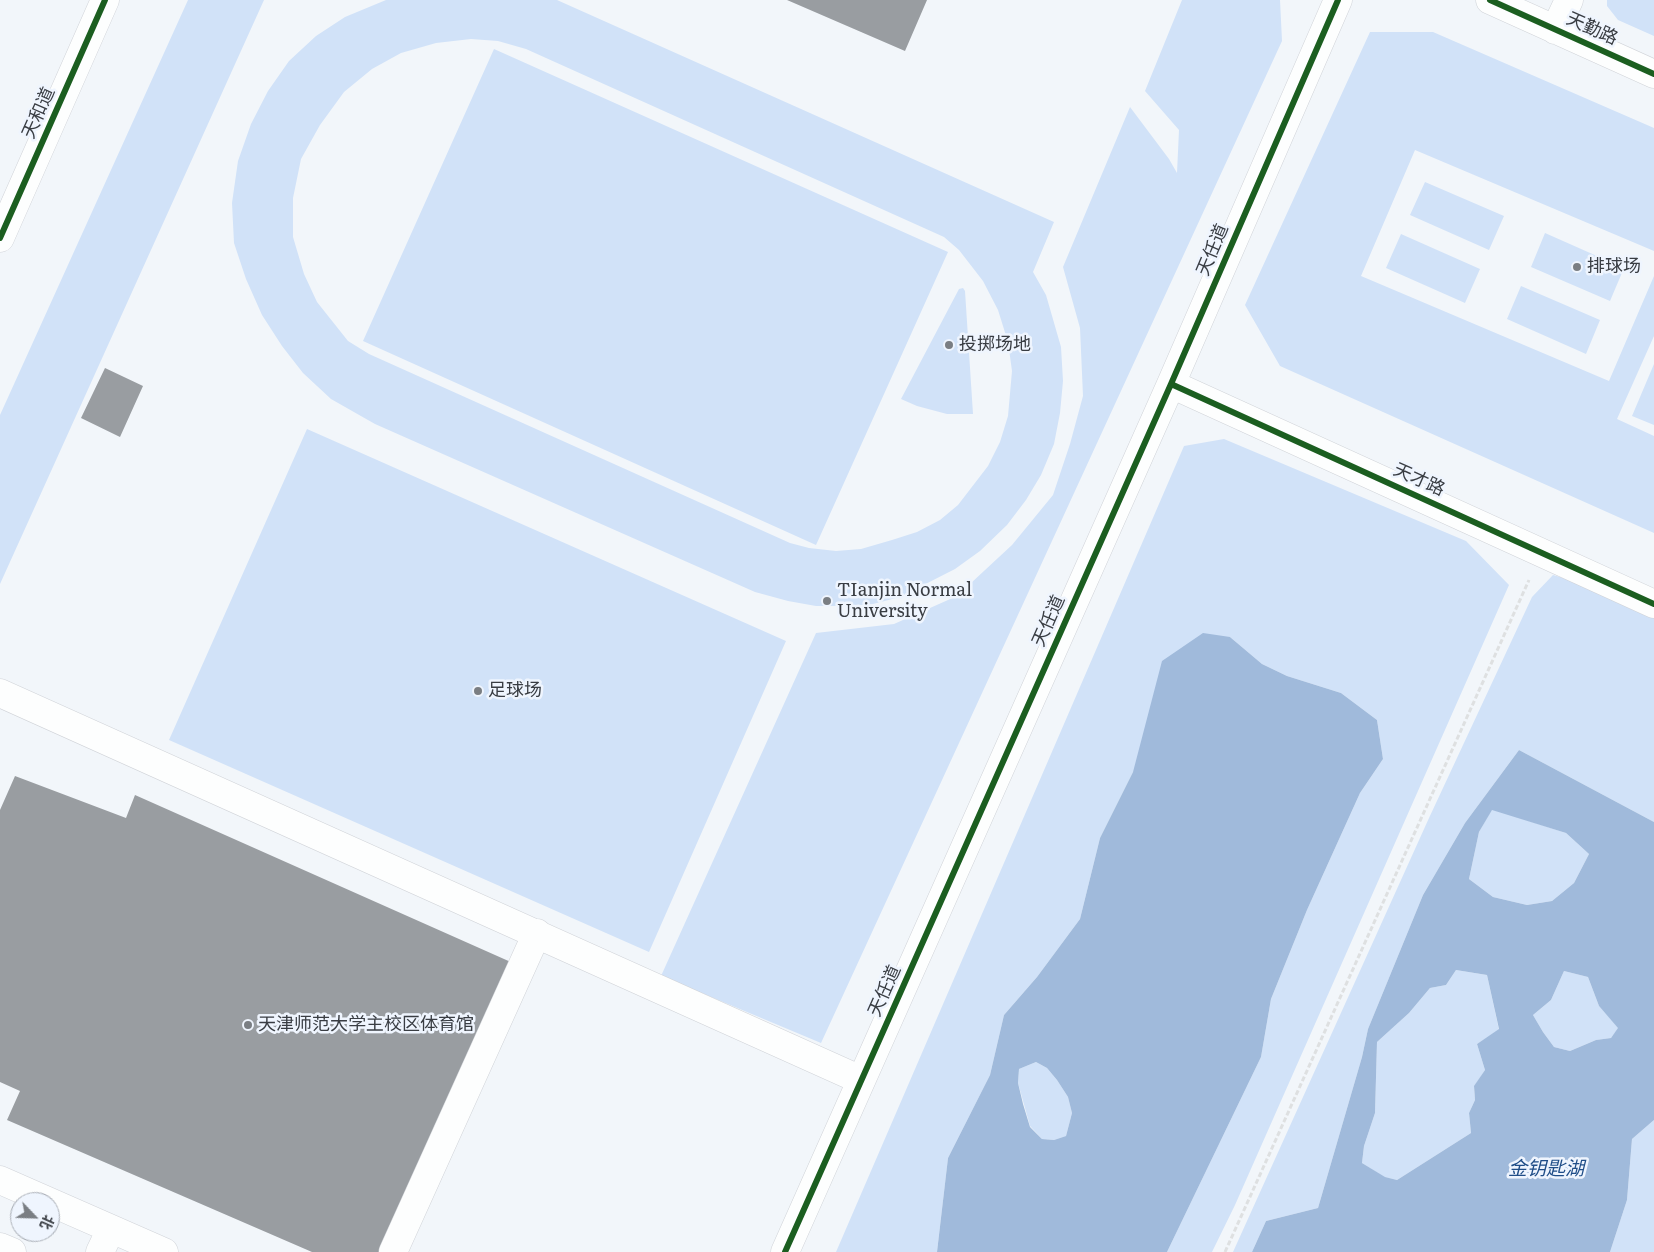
<!DOCTYPE html>
<html>
<head>
<meta charset="utf-8">
<style>
  body { margin:0 }
  #map { position:relative; width:1654px; height:1252px; overflow:hidden; background:#f2f6fa; font-family:Literata,"Noto Sans SC",serif }
  canvas { display:block }
  .north { position:absolute; left:10px; top:1192px; width:50px; height:50px; box-sizing:border-box; background:#eff5fe; border:1px solid #a6abb3; border-radius:50%; rotate:114deg; font-size:14px; font-weight:700; line-height:20px; text-align:center; color:#393d43 }
  .north::after { content:''; display:block; margin:auto; width:18px; height:22px; background:#7a7e83; clip-path:polygon(50% 0,100% 100%,50% 72%,0 100%) }
</style>
</head>
<body>
<div id="map">
<canvas width="1654" height="1252"></canvas>
<div class="north">北</div>
</div>
<script>
const g = document.querySelector('canvas').getContext('2d');
g.lineJoin = 'round';
function fill(path, color) { g.fillStyle = color; g.fill(path, 'evenodd'); }
const toPath = rows => new Path2D(rows.map(r => 'M' + r).join(''));
function strokePath(path, color, width, dash) { g.strokeStyle = color; g.lineWidth = width; g.lineCap = dash ? 'butt' : 'round'; g.setLineDash(dash || []); g.stroke(path); }
function write(font, color, halo, rows, align = 'center') {
  g.font = font + ' Literata,"Noto Sans SC",serif'; g.lineWidth = 5; g.setLineDash([]); g.textBaseline = 'middle'; g.strokeStyle = halo; g.fillStyle = color; for (const [text, x, y, turn = 0] of rows) {
    g.save(); g.translate(x, y); g.rotate((+turn || 0) * Math.PI / 180); g.textAlign = isNaN(turn) ? turn : align; if (halo) g.strokeText(text, 0, 0); g.fillText(text, 0, 0); g.restore();
  }
}
const green = toPath([
  [188,0,264,0,0,584,0,415],
  [386,0,557,0,1054,222,1033,272,1046,295,1061,347,1063,381,1060,413,1054,444,1041,475,1026,500,1007,525,980,551,955,569,900,597,873,604,849,606,816,606,788,601,755,592,375,424,331,399,303,373,282,346,262,315,246,279,234,243,232,203,238,161,251,124,268,91,289,61,316,36,345,17],
  [471,39,498,41,526,49,944,237,959,250,983,281,998,310,1008,342,1012,371,1008,416,1000,442,988,466,958,505,940,520,917,532,892,540,861,549,836,551,809,548,790,543,369,354,348,341,317,302,304,274,293,237,293,198,301,159,320,125,344,92,372,69,401,53,436,43],
  [1182,0,1280,0,1282,41,821,1043,661,976,816,633,894,624,957,596,1012,545,1053,495,1070,444,1083,396,1080,328,1063,267,1130,107,1169,159,1177,173,1179,130,1145,91],
  [1607,0,1654,0,1654,36,1618,20,1607,6],
  [1370,32,1433,32,1654,128,1654,251,1415,150,1361,276,1609,381,1654,276,1654,336,1617,419,1654,436,1654,533,1280,366,1245,305],
  [494,49,948,252,816,545,363,341],
  [1425,182,1504,216,1489,250,1410,215],
  [1545,233,1624,268,1610,301,1531,267],
  [1401,234,1480,269,1465,303,1386,268],
  [1521,286,1600,320,1586,354,1507,319],
  [963,288,965,291,973,414,947,414,917,406,901,399,959,289],
  [1654,364,1654,425,1632,416],
  [307,429,786,641,649,952,169,740],
  [1224,439,1466,541,1509,585,1235,1205,1212,1252,1167,1252,1261,1057,1271,999,1307,910,1360,793,1383,759,1377,720,1341,693,1287,676,1262,664,1230,637,1133,772,1100,838,1080,919,1037,977,1004,1015,990,1075,948,1158,937,1252,836,1252,1184,446],
  [1553,575,1585,584,1654,616,1654,822,1519,750,1465,823,1423,895,1368,1029,1362,1057,1318,1208,1266,1221,1252,1252,1233,1252,1429,818,1532,597],
  [1492,809,1566,833,1589,854,1574,883,1552,901,1527,905,1493,897,1469,879,1479,832],
  [1456,970,1487,975,1499,1030,1477,1044,1485,1070,1474,1087,1475,1100,1469,1113,1471,1133,1397,1180,1384,1177,1362,1163,1364,1146,1375,1113,1377,1042,1409,1013,1430,988,1446,985],
  [1564,971,1588,977,1599,1006,1619,1028,1611,1038,1596,1040,1570,1051,1554,1047,1543,1032,1533,1015,1551,1000],
  [1036,1062,1047,1068,1057,1080,1068,1097,1072,1113,1066,1136,1054,1140,1042,1139,1030,1126,1018,1083,1019,1069],
  [1654,1120,1654,1252,1610,1252,1627,1200,1632,1139]
]);
const water = toPath([
  [1203,633,1230,637,1262,664,1287,676,1341,693,1377,720,1383,759,1360,793,1307,910,1271,999,1261,1057,1167,1252,937,1252,948,1158,990,1075,1004,1015,1037,977,1080,919,1100,838,1133,772,1162,661],
  [1036,1062,1047,1068,1057,1080,1068,1097,1072,1113,1066,1136,1054,1140,1042,1139,1030,1127,1023,1104,1018,1083,1019,1069],
  [1519,750,1654,822,1654,1120,1632,1139,1627,1200,1610,1252,1252,1252,1266,1221,1318,1208,1362,1057,1368,1029,1423,895,1465,823],
  [1492,810,1566,833,1589,854,1574,883,1552,901,1527,905,1493,897,1469,879,1479,832],
  [1456,970,1487,975,1499,1029,1477,1044,1485,1070,1474,1086,1475,1100,1469,1113,1471,1133,1397,1180,1385,1177,1362,1163,1364,1146,1375,1113,1377,1042,1409,1013,1430,988,1446,985],
  [1564,971,1588,977,1599,1006,1618,1028,1611,1038,1596,1040,1570,1051,1554,1047,1543,1032,1533,1015,1551,1000]
]);
const building = toPath([
  [787,0,927,0,905,51],
  [105,368,143,386,120,437,81,418],
  [15,776,126,818,135,795,522,967,393,1252,312,1252,7,1120,20,1091,0,1082,0,810]
]);
const path = toPath([
  [1225,1252,1529,580]
]);
const minor = toPath([
  [1490,0,1654,74],
  [1555,30,1569,0],
  [0,238,105,0],
  [1171,384,1654,604],
  [0,693,861,1080],
  [0,1180,164,1252],
  [0,1247,12,1252],
  [100,1252,111,1229],
  [393,1252,537,933],
  [785,1252,1171,384,1338,0]
]);
const cycleway = toPath([
  [1490,0,1654,74],
  [0,238,105,0],
  [1171,384,1654,604],
  [785,1252,1171,384,1338,0]
]);
const markers = [
  [1577,267,5,"#7a7e83"],
  [949,345,5,"#7a7e83"],
  [827,601,5,"#7a7e83"],
  [478,691,5,"#7a7e83"],
  [248,1025,5,"#7a7e83"]
];
const streetNames = [
  ["天勤路",1592,29,24],
  ["天和道",39,113,-66],
  ["天任道",1213,250,-67],
  ["天才路",1419,480,24],
  ["天任道",1049,621,-66],
  ["天任道",885,991,-66]
];
const poiNames = [
  ["排球场",1587,267],
  ["投掷场地",959,345],
  ["TIanjin Normal",837,591],
  ["University",837,612],
  ["足球场",488,691],
  ["天津师范大学主校区体育馆",258,1025]
];
const waterNames = [
  ["金钥匙湖",1546,1169]
];
fill(green, '#d1e2f8');
fill(water, '#a0badb');
fill(building, '#999da1');
strokePath(minor, '#d0d3d8', 29);
strokePath(path, '#dee0e1', 3, [5, 2.5]);
strokePath(minor, '#fdfefe', 28);
strokePath(cycleway, '#1b5e20', 6);
for (const [x, y, r, color] of markers) { const dot = new Path2D(); dot.arc(x, y, r, 0, 2 * Math.PI); g.fillStyle = color; g.fill(dot); strokePath(dot, '#eff5fe', 2); }
write('18px', '#393d43', '#eff5fe', streetNames);
write('18px', '#393d43', '#eff5fe', poiNames, 'left');
write('italic 19px', '#204e88', '#eff5fe', waterNames);
</script>
</body>
</html>
